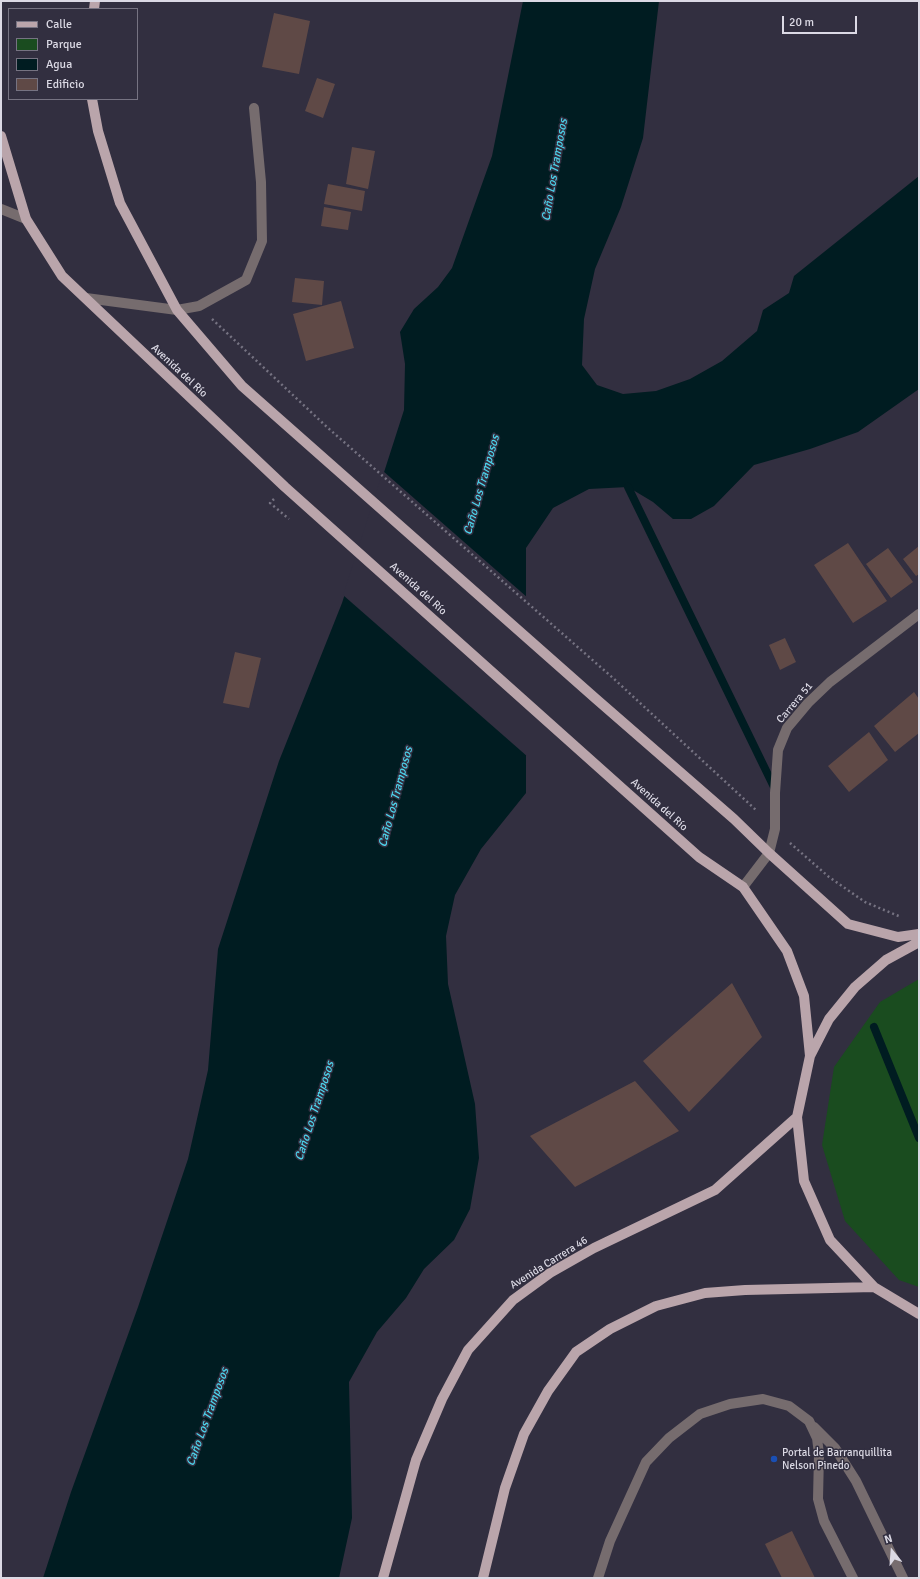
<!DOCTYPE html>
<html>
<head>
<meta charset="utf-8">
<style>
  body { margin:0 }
  #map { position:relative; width:920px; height:1579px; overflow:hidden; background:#322f40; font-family:Signika,sans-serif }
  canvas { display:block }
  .frame { position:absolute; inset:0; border:2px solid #dbd9e4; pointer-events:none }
  .legend { position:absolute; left:8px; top:8px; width:130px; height:92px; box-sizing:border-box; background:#322f40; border:1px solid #767382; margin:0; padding:5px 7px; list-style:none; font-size:12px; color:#dbd9e4 }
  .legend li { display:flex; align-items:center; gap:8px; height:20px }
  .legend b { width:20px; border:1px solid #767382 }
  .north { position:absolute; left:872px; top:1531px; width:40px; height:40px; -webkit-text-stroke:3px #322f40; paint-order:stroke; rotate:343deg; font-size:11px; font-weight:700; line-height:16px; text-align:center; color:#dbd9e4 }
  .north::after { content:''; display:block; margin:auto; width:14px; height:18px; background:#dbd9e4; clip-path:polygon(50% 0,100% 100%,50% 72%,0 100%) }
  .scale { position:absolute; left:782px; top:16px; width:75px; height:18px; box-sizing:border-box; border:2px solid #dbd9e4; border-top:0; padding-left:5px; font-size:12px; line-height:14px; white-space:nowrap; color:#dbd9e4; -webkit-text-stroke:3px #322f40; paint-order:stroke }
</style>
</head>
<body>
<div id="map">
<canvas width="920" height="1579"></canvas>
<div class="frame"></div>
<ul class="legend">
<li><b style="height:5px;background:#baa5ab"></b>Calle</li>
<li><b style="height:11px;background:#1a4c1f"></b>Parque</li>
<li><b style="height:11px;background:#001c21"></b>Agua</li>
<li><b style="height:11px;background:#5f4946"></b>Edificio</li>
</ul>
<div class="north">N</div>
<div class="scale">20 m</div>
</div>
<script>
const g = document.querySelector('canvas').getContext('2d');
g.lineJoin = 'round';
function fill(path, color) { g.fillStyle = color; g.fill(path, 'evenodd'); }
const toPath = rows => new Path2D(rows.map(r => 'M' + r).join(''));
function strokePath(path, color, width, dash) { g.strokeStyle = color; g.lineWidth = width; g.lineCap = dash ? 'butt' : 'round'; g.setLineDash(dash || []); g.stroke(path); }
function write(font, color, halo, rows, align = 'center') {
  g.font = font + ' Signika,sans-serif'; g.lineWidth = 3; g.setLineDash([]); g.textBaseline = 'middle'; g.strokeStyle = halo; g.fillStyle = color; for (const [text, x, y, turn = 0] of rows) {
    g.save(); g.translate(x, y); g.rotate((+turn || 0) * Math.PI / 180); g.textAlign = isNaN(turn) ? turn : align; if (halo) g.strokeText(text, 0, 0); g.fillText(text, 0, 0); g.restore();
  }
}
const green = toPath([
  [919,979,919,1287,899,1280,845,1221,822,1145,834,1067,880,1002]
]);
const water = toPath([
  [523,1,659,1,643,138,621,207,595,269,584,319,582,365,597,385,623,394,656,391,690,379,722,361,757,331,763,310,789,293,794,276,919,176,919,389,858,432,810,449,754,465,714,506,691,519,673,519,653,502,628,487,589,489,553,508,526,548,526,793,481,849,455,895,446,936,448,984,475,1104,479,1158,470,1209,454,1240,424,1269,406,1298,377,1332,349,1382,352,1518,339,1578,43,1578,71,1492,138,1307,188,1159,208,1070,218,949,279,761,342,603,404,410,405,364,400,332,414,309,438,287,452,268,492,156]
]);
const pier = toPath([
  [383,471,528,598,528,757,343,595]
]);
const stream = toPath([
  [628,487,774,787],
  [874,1027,919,1138]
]);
const building = toPath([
  [274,13,310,21,299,74,262,67],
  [317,78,335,84,323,118,305,111],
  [352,147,375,151,368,189,346,184],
  [328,184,365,191,362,211,324,204],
  [324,207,351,212,348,230,321,226],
  [295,278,324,281,322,305,292,302],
  [341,301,354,348,306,361,293,314],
  [848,543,887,601,853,623,814,565],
  [919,546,919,574,916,576,903,559],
  [888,548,913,582,891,598,866,564],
  [785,638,796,662,780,670,769,645],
  [235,652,261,658,249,708,223,703],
  [914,692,919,699,919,733,895,752,874,726],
  [869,732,888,760,849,792,828,766],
  [732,983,762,1037,689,1112,643,1061],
  [635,1081,679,1131,575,1187,530,1136],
  [792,1531,815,1578,782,1578,765,1544]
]);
const path = toPath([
  [212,319,328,428,613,678,757,811],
  [274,499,270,503,289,519],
  [790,843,829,877,865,902,901,917]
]);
const minor = toPath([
  [1,209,26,219],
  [86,298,177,310,199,306,246,280,262,241,261,182,254,108],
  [743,887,769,853,775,829,775,793,778,750,787,728,808,703,830,682,919,614],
  [814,1427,835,1448,856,1481,903,1578],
  [598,1578,610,1541,646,1462,669,1438,700,1414,730,1404,763,1399,789,1406,809,1421,817,1438,819,1454,818,1499,824,1521,853,1578]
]);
const major = toPath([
  [94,9,95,1],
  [92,99,98,131,120,203,177,310,242,386,595,698,734,819,769,853,848,924,898,937,919,934],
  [1,136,26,219,62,276,285,487,699,857,743,887,787,951,804,996,810,1056],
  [919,942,886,960,855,987,829,1019,810,1056,797,1117,804,1181,830,1240,874,1287,919,1314],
  [383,1578,416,1460,442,1399,468,1350,513,1300,550,1273,594,1248,715,1190,797,1117],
  [483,1578,505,1488,524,1434,548,1391,576,1352,610,1329,656,1306,705,1293,745,1290,874,1287]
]);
const markers = [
  [774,1459,4,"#1a4fb4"]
];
const streetNames = [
  ["Avenida del Río",179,371,43],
  ["Avenida del Río",418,589,42],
  ["Carrera 51",795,703,-50],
  ["Avenida del Río",659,805,42],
  ["Avenida Carrera 46",549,1263,-32]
];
const poiNames = [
  ["Portal de Barranquillita",782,1453],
  ["Nelson Pinedo",782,1466]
];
const waterNames = [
  ["Caño Los Tramposos",555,170,-80],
  ["Caño Los Tramposos",482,485,-74],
  ["Caño Los Tramposos",396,797,-75],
  ["Caño Los Tramposos",315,1111,-72],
  ["Caño Los Tramposos",208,1417,-70]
];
fill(green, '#1a4c1f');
fill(water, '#001c21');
fill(pier, '#322f40');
strokePath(stream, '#001c21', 8);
fill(building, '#5f4946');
strokePath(path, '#767382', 2.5, [2, 3]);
strokePath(minor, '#766c6e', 10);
strokePath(major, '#baa5ab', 10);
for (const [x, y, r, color] of markers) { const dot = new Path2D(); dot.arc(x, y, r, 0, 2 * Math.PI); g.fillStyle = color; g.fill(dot); strokePath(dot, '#322f40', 1.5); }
write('11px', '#dbd9e4', '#322f40', streetNames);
write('11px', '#dbd9e4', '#322f40', poiNames, 'left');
write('italic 12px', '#4cd5ed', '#322f40', waterNames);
</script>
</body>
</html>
